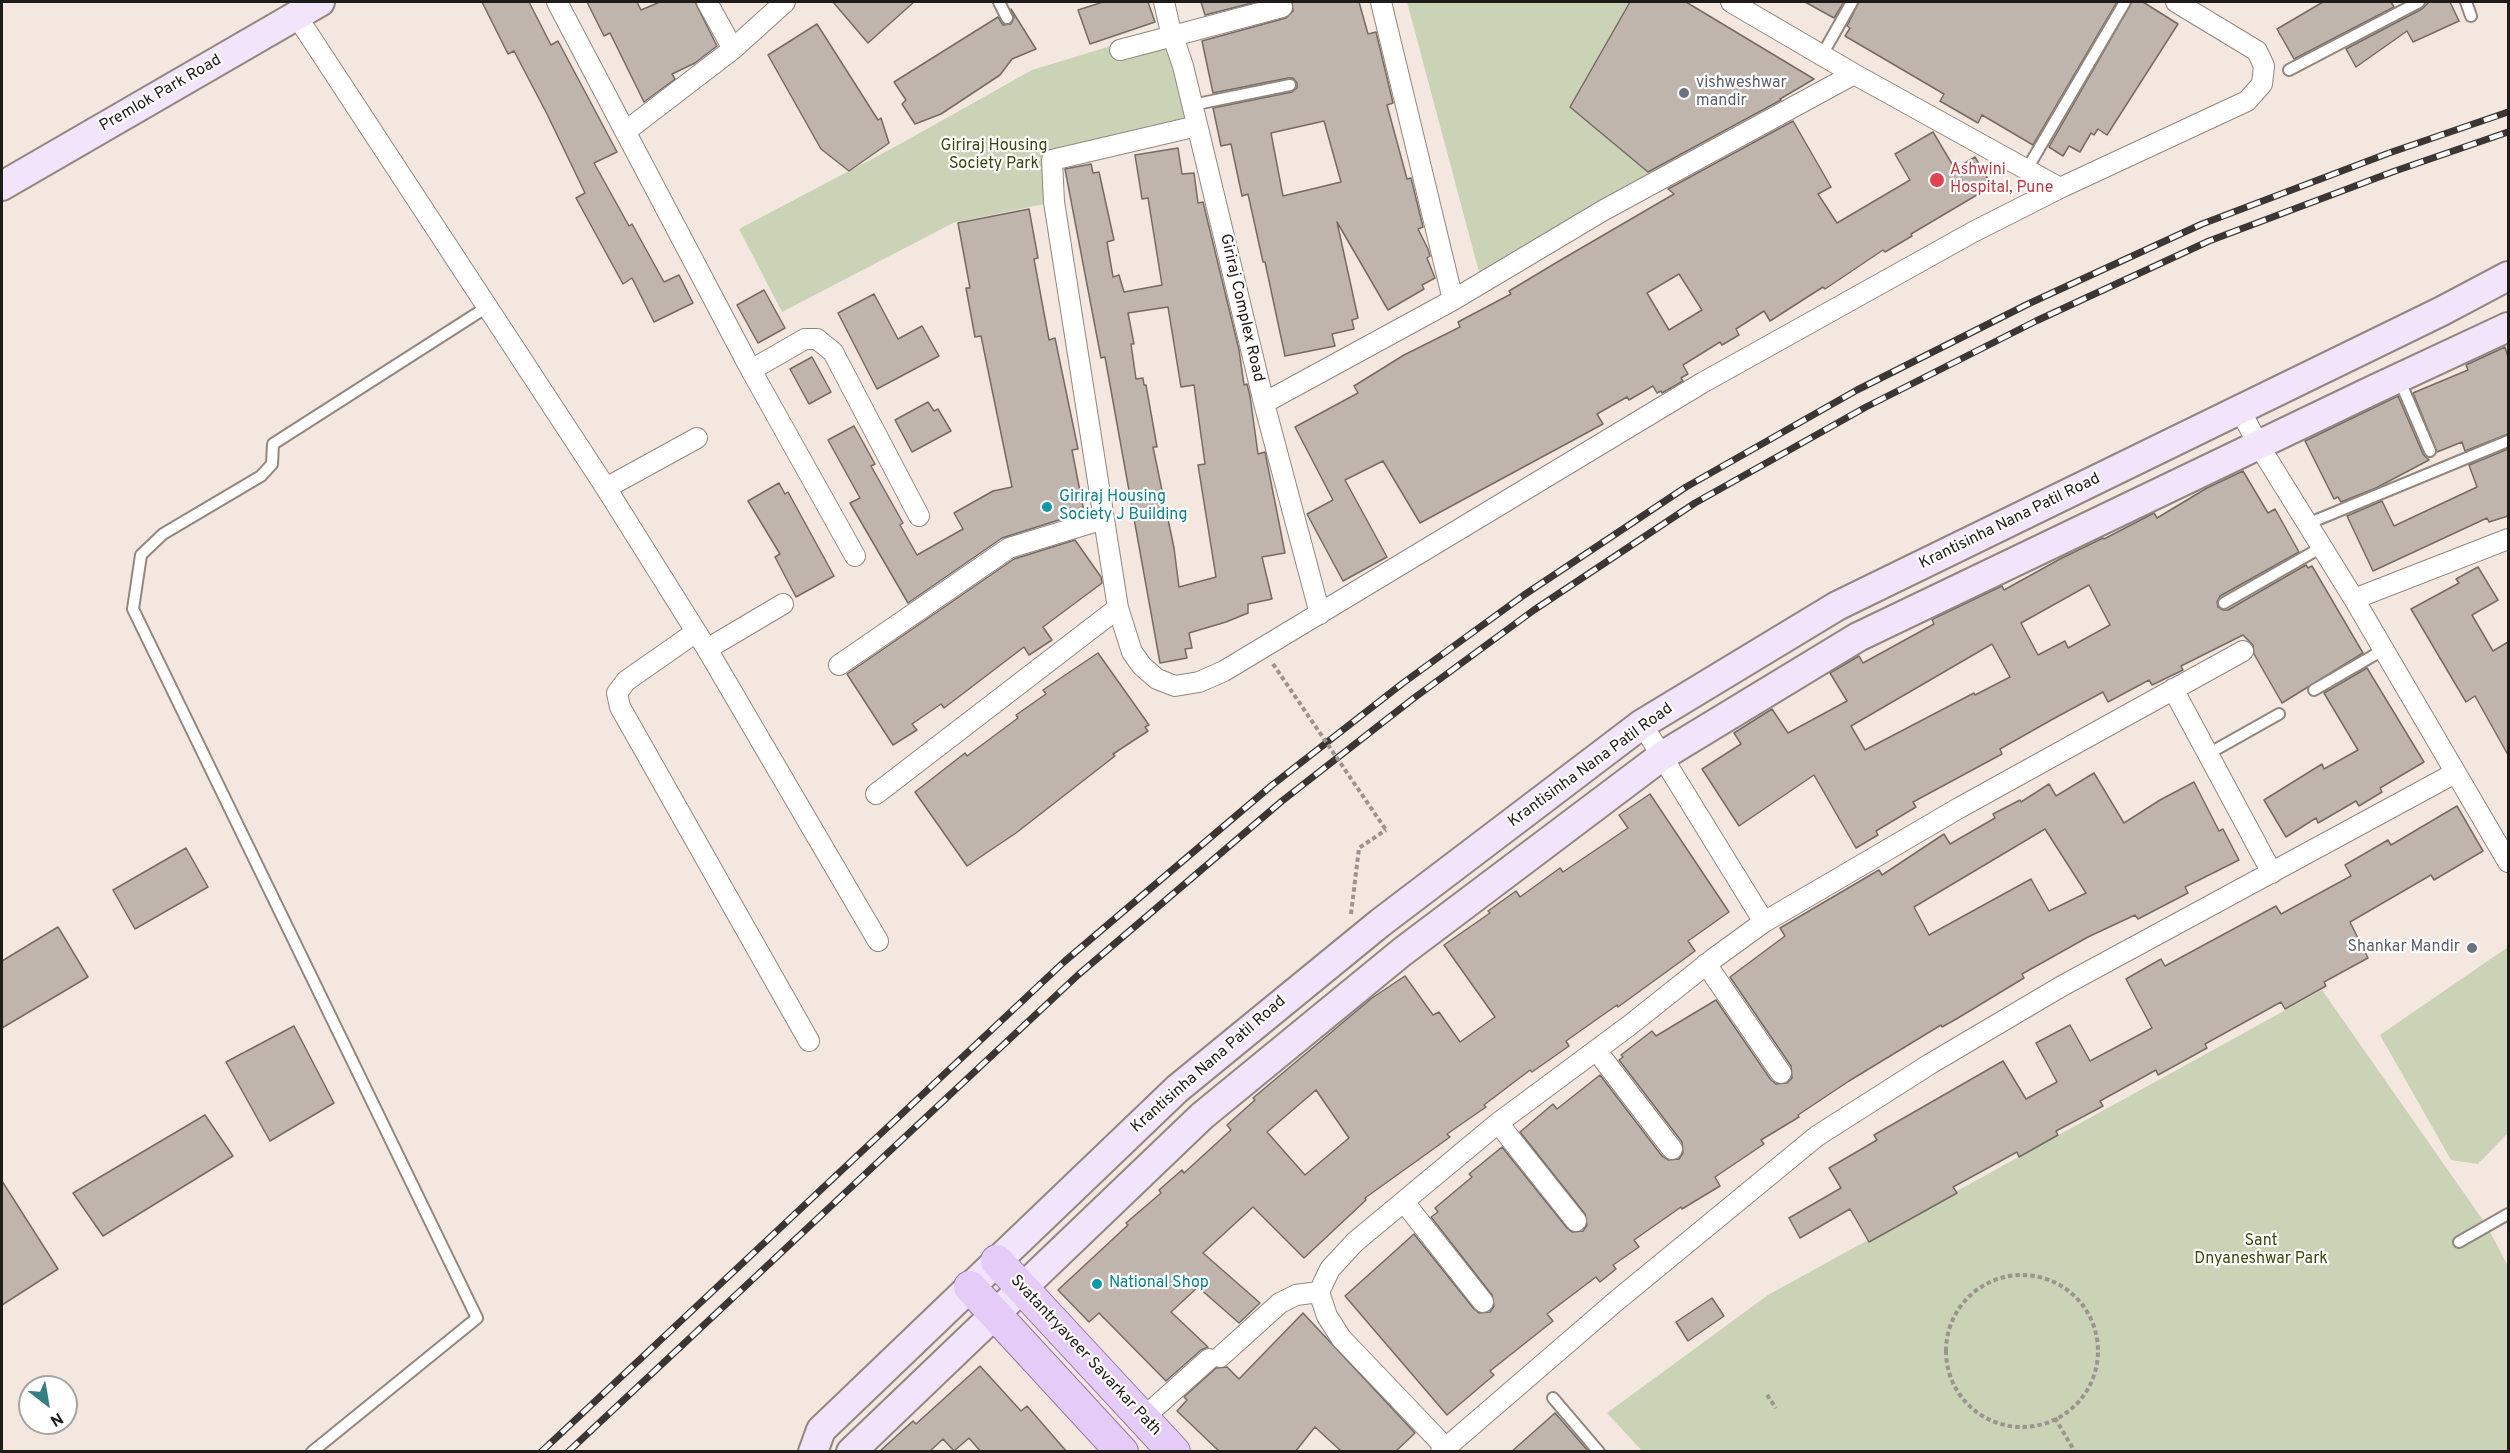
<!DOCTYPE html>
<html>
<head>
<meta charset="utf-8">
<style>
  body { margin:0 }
  #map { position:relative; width:2510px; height:1453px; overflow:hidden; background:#f4e7e0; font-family:Overpass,sans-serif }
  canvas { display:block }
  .frame { position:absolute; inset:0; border:3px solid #1f1b19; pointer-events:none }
  .north { position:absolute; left:18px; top:1375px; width:60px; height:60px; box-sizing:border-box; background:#fff; border:2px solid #a5a4a3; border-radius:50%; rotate:149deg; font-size:16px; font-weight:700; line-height:24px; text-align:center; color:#1f1b19 }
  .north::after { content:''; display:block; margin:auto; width:21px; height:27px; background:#357e82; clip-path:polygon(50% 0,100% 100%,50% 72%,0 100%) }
</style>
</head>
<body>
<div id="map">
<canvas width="2510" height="1453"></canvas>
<div class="frame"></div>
<div class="north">N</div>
</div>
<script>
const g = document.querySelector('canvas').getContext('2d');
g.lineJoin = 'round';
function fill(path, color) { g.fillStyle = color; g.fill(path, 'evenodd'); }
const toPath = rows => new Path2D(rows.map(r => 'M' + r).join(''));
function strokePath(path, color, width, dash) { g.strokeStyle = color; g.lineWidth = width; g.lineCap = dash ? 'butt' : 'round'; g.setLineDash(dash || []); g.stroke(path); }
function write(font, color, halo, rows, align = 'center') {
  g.font = font + ' Overpass,sans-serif'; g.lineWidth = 4.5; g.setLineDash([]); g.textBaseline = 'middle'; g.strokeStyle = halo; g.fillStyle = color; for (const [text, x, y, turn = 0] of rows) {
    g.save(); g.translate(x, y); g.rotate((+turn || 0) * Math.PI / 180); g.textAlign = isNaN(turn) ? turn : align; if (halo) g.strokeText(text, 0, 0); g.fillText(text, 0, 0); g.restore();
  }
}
const green = toPath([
  [1407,2,1682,2,1814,79,1479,272],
  [1170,28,1197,126,1052,160,1054,202,953,223,782,312,739,229,902,143,1032,70],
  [2508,947,2508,1133,2478,1164,2451,1160,2380,1035],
  [2322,990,2487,1226,2508,1266,2508,1451,1643,1452,1607,1413,1768,1295]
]);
const building = toPath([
  [482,2,529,2,551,45,558,41,617,152,594,163,629,226,632,224,664,282,679,275,693,303,654,322,632,278,623,284,576,198,585,193,547,114,514,51,508,54,482,2],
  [587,2,637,2,641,10,660,2,695,2,717,46,695,63,672,74,675,79,644,102,610,33,604,36,587,2],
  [833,2,914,2,868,43,833,2],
  [1103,2,1148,2,1155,22,1090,44,1078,10,1103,2],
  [1201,2,1256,2,1205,15,1201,2],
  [1292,2,1359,2,1368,34,1376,32,1393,103,1387,105,1407,179,1411,178,1423,227,1418,229,1428,249,1430,256,1427,258,1435,278,1422,285,1424,289,1388,310,1337,222,1358,318,1352,320,1354,329,1332,334,1335,346,1285,356,1265,262,1263,262,1248,194,1242,196,1231,144,1221,146,1213,108,1292,92,1297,88,1297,83,1293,78,1288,78,1213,93,1202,41,1286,18,1293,11,1292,2],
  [1324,121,1341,182,1283,196,1271,133,1324,121],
  [1630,2,1686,2,1814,79,1780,99,1781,100,1648,172,1570,107,1630,2],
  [1805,2,1844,2,1834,18,1805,2],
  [1859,2,2117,2,2033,145,1982,115,1978,123,1940,101,1944,94,1845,36,1850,28,1847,26,1859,2],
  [2132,2,2143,2,2178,24,2107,135,2098,129,2094,135,2091,133,2080,152,2069,146,2063,156,2049,147,2132,2],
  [2323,2,2391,2,2394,7,2294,59,2277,29,2323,2],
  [2429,2,2450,2,2459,21,2413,42,2407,31,2356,67,2346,49,2422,9,2429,2],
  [1011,9,1036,49,1012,59,1000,75,941,114,915,124,902,104,906,100,894,82,998,17,1003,25,1011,24,1014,18,1011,9],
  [817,24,878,120,881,118,889,143,849,171,821,149,768,55,817,24],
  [1793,121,1831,187,1818,194,1837,223,1910,180,1895,154,1933,132,1955,169,1975,157,1992,186,1911,234,1912,236,1885,252,1883,250,1825,289,1823,287,1770,321,1764,311,1736,329,1739,335,1722,345,1720,342,1683,365,1688,374,1681,378,1683,381,1662,393,1661,391,1657,393,1653,386,1629,400,1627,397,1597,414,1603,424,1420,523,1383,461,1345,480,1387,557,1343,581,1307,514,1333,500,1295,427,1358,393,1354,386,1404,355,1460,327,1458,322,1511,294,1509,291,1559,261,1674,194,1668,189,1793,121],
  [1679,274,1702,310,1669,330,1647,293,1679,274],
  [1178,148,1182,174,1194,173,1198,203,1203,202,1239,350,1244,385,1247,384,1250,396,1258,454,1265,452,1285,553,1262,557,1272,599,1248,604,1248,613,1226,622,1189,633,1192,648,1185,649,1187,658,1160,663,1105,357,1101,358,1065,169,1091,164,1093,173,1099,172,1114,240,1107,242,1113,277,1119,275,1124,292,1162,285,1148,198,1142,199,1135,155,1178,148],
  [1168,307,1181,387,1194,385,1205,464,1198,465,1216,577,1179,587,1174,548,1153,447,1157,447,1146,385,1144,385,1143,378,1136,379,1131,344,1134,344,1128,313,1168,307],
  [1029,209,1038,258,1034,259,1049,340,1055,338,1078,449,1072,450,1084,512,1002,538,908,603,850,503,860,498,828,440,854,426,875,464,871,466,903,523,900,525,917,555,963,529,954,513,993,491,1012,487,981,336,975,337,966,288,970,288,958,223,1029,209],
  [764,290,785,328,758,343,737,305,764,290],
  [874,294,898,339,922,326,939,356,877,389,838,313,874,294],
  [2505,347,2508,357,2508,434,2465,451,2462,442,2437,452,2413,393,2468,370,2466,365,2505,347],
  [812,357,831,392,809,404,790,369,812,357],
  [2398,396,2423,454,2429,460,2376,488,2341,502,2338,497,2334,499,2305,441,2398,396],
  [928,402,934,411,938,409,951,431,912,452,895,420,928,402],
  [2508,449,2508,516,2489,522,2487,518,2373,571,2347,516,2382,501,2394,526,2477,487,2469,465,2508,449],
  [2243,471,2268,513,2275,509,2299,552,2220,596,2217,602,2218,607,2223,610,2228,610,2306,565,2308,568,2312,566,2363,653,2282,703,2254,654,2253,645,2243,635,2181,666,2183,670,2152,685,2149,680,2108,702,2103,692,2053,719,2000,749,2002,754,1913,802,1916,807,1876,831,1878,835,1856,848,1814,775,1739,826,1702,769,1741,744,1734,733,1772,709,1788,733,1847,701,1830,673,1859,656,1863,663,1934,624,1932,620,1935,618,2002,586,2004,590,2060,559,2103,538,2104,539,2154,513,2157,518,2207,488,2243,471],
  [2089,585,2110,625,2068,648,2065,641,2038,655,2021,623,2089,585],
  [1992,644,2010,677,1975,695,1974,693,1865,750,1851,726,1992,644],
  [779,483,785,494,788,492,834,576,796,597,775,557,780,554,748,501,779,483],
  [1075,540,1101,577,1102,583,1043,627,1052,640,1029,655,1024,647,944,708,941,704,912,724,917,730,893,745,847,674,1014,559,1075,540],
  [2478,567,2498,600,2472,615,2493,651,2508,642,2508,755,2475,696,2466,702,2411,609,2459,583,2456,579,2478,567],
  [1098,653,1149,725,1145,727,1148,731,1113,754,1115,756,1016,833,967,866,915,792,965,753,967,756,1018,718,1016,715,1046,694,1043,690,1098,653],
  [2367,668,2424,762,2380,788,2382,792,2359,806,2356,801,2318,823,2316,818,2286,837,2264,800,2322,764,2324,769,2358,750,2324,693,2367,668],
  [2094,773,2124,823,2160,800,2194,782,2219,831,2223,829,2239,860,2185,887,2188,893,2138,919,2135,915,2088,937,2022,974,2024,978,1958,1018,1942,1027,1941,1025,1849,1081,1798,1115,1799,1117,1761,1140,1764,1144,1715,1177,1720,1186,1682,1209,1681,1207,1634,1240,1639,1247,1613,1265,1616,1269,1600,1282,1596,1277,1547,1314,1553,1321,1490,1371,1494,1375,1447,1415,1345,1296,1414,1234,1474,1309,1479,1313,1490,1312,1494,1306,1492,1295,1431,1217,1438,1212,1435,1208,1472,1177,1469,1174,1502,1147,1567,1228,1572,1232,1583,1231,1587,1225,1585,1214,1520,1132,1553,1104,1557,1109,1600,1075,1662,1156,1668,1160,1679,1159,1683,1153,1682,1142,1619,1060,1623,1057,1621,1055,1652,1031,1656,1036,1716,1000,1771,1080,1776,1084,1787,1083,1792,1078,1791,1066,1730,977,1785,936,1780,928,1879,870,1882,875,1944,834,1950,844,1995,818,1993,814,2020,800,2021,802,2049,784,2056,796,2094,773],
  [2045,829,2086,893,2049,911,2031,879,1929,935,1914,907,2045,829],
  [1650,794,1729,912,1688,941,1695,951,1618,1007,1617,1005,1566,1041,1569,1046,1532,1072,1530,1070,1484,1105,1486,1107,1447,1134,1450,1137,1365,1198,1366,1200,1304,1258,1253,1207,1203,1253,1260,1303,1239,1323,1198,1287,1171,1312,1208,1347,1201,1350,1166,1381,1099,1313,1089,1322,1058,1290,1128,1225,1126,1223,1161,1193,1159,1190,1182,1170,1184,1173,1231,1130,1227,1125,1255,1100,1253,1098,1372,998,1405,976,1433,1015,1439,1012,1460,1042,1495,1017,1444,945,1490,913,1488,911,1516,891,1520,897,1560,868,1563,872,1628,828,1619,815,1650,794],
  [1316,1090,1349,1138,1305,1175,1267,1132,1316,1090],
  [2457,806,2483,851,2434,880,2431,875,2350,922,2368,958,2324,982,2326,986,2285,1009,2281,1002,2205,1044,2207,1048,2158,1075,2156,1070,2100,1101,2103,1106,2056,1131,2058,1135,2019,1157,2017,1152,1953,1187,1957,1193,1869,1242,1850,1209,1800,1238,1789,1218,1841,1188,1829,1168,1877,1140,1874,1135,2003,1061,2026,1099,2057,1082,2036,1043,2070,1025,2090,1061,2152,1028,2126,979,2161,959,2165,966,2276,906,2281,914,2351,876,2345,865,2388,840,2391,845,2457,806],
  [186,848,208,887,135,929,113,890,186,848],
  [58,927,88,977,2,1028,2,961,58,927],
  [294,1026,334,1103,270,1141,226,1062,294,1026],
  [205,1115,233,1156,103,1236,73,1193,205,1115],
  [2,1181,58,1269,2,1305,2,1181],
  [1712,1298,1724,1316,1688,1341,1676,1322,1712,1298],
  [1303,1313,1415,1433,1395,1452,1342,1452,1315,1427,1295,1452,1220,1452,1177,1411,1187,1400,1184,1397,1216,1368,1227,1367,1239,1379,1303,1313],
  [980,1366,1021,1411,1027,1406,1067,1452,981,1452,969,1438,954,1451,943,1439,929,1452,879,1452,913,1421,916,1424,980,1366],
  [1555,1413,1589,1452,1511,1452,1555,1413]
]);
const path = toPath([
  [1351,914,1359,848,1386,830],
  '1946 1351a76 76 0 1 1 152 0a76 76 0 1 1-152 0Z',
  [1767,1395,1776,1408],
  [2055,1418,2075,1452]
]);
const lane = toPath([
  [999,2,1007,18],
  [2466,2,2471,16],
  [1822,55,1852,2],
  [2289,70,2419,2],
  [1192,105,1290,85],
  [2027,169,2125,2],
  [2399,379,2430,451],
  [2307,524,2508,441],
  [2224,603,2322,547],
  [2314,690,2383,650],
  [2208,754,2279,714],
  [2459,1242,2508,1214],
  [1553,1398,1599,1452],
  [312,1452,477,1318,133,609,141,555,163,534,261,476,272,464,273,444,487,307]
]);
const street = toPath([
  [557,2,751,370,855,556],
  [707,2,733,49],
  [1164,2,1170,28,1183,66,1264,403,1320,614],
  [1381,2,1453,300],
  [1731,2,1854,74,2060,188],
  [296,15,606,488,707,649,878,941],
  [1120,50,1282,7],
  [1197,126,1052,160,1054,202,1118,608,1132,652,1142,666,1157,679,1175,686,1199,682,1224,671,1702,383,1973,232,2060,188,2247,101,2262,84,2264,66,2257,51,2176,2],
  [626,131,733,49,785,2],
  [751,370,805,339,817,339,833,352,919,516],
  [1264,403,1453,300,1604,210,1854,74],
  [2240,410,2258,444,2354,599,2508,862],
  [606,488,697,438],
  [2354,599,2508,539],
  [696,632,626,681,617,693,620,707,809,1041],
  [707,649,783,604],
  [839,665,1009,548,1104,519],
  [2173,689,2272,873],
  [1642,724,1764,922],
  [876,794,1118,608],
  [1706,964,1781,1073],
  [1596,1050,1672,1149],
  [1498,1123,1576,1221],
  [1404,1202,1483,1302],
  [1220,1357,1280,1303,1296,1295,1319,1292],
  [1143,1418,1209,1359],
  [1445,1447,1341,1338,1327,1316,1319,1292,1330,1269,1355,1242,1498,1123,1630,1025,1713,959,1764,922,1959,808,2243,651],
  [1441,1452,1615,1302,1817,1136,1930,1064,2062,986,2455,773]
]);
const secondary = toPath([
  [2,186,320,2],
  [813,1452,821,1430,1177,1089,1380,923,1642,724,1837,606,2442,311,2508,276],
  [851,1452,1202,1116,1402,952,1662,756,1858,637,2373,390,2508,327]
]);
const primary = toPath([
  [997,1261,1174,1452],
  [970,1287,1122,1452]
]);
const rail = toPath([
  [541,1452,1065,961,1271,786,1403,683,1524,595,1686,487,1857,390,2028,304,2202,224,2389,153,2508,112],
  [568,1452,1078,975,1282,801,1414,698,1534,610,1695,503,1866,407,2036,321,2209,241,2395,171,2508,132]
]);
const pathBridge = toPath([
  [1273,664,1386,830]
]);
const markers = [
  [1684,93,6,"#6b7280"],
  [1937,180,8,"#e0444e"],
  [1047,507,6,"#0f9aa8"],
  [2472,948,6,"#6b7280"],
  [1097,1284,6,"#0f9aa8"]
];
const worshipNames = [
  ["vishweshwar",1696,84],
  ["mandir",1696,102],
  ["Shankar Mandir",2460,948,"right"]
];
const streetNames = [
  ["Premlok Park Road",161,94,-30],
  ["Giriraj Complex Road",1241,308,77],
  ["Krantisinha Nana Patil Road",2010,522,-26],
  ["Krantisinha Nana Patil Road",1591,766,-36],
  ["Krantisinha Nana Patil Road",1209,1065,-41],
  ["Svatantryaveer Savarkar Path",1085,1356,47]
];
const parkNames = [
  ["Giriraj Housing",994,147],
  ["Society Park",994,165],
  ["Sant",2261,1242],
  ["Dnyaneshwar Park",2261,1260]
];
const healthNames = [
  ["Ashwini",1950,171],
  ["Hospital, Pune",1950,189]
];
const cultureNames = [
  ["Giriraj Housing",1059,498],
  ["Society J Building",1059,516],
  ["National Shop",1109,1284]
];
fill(green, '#cad3b5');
fill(building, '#c0b5ad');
strokePath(building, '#766b64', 1.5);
strokePath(lane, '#928780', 14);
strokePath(street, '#928780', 22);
strokePath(secondary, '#928780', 32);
strokePath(primary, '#9477a7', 34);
strokePath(path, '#9d948f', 4, [4.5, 3]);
strokePath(lane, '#fff', 10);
strokePath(street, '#fff', 20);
strokePath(secondary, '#f2e5fb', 28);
strokePath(primary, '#e5cbf8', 32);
strokePath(rail, '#3b3633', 7);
strokePath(rail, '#fff', 4.5, [14]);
strokePath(pathBridge, '#9d948f', 4, [4.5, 3]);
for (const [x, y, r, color] of markers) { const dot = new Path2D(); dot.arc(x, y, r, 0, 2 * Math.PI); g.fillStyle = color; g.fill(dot); strokePath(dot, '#fff', 2); }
write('16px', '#5b616d', '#fff', worshipNames, 'left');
write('16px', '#1f1b19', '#fff', streetNames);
write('16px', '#3b470e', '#fff', parkNames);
write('16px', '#be3a42', '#fff', healthNames, 'left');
write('16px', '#0d838f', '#fff', cultureNames, 'left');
</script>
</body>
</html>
